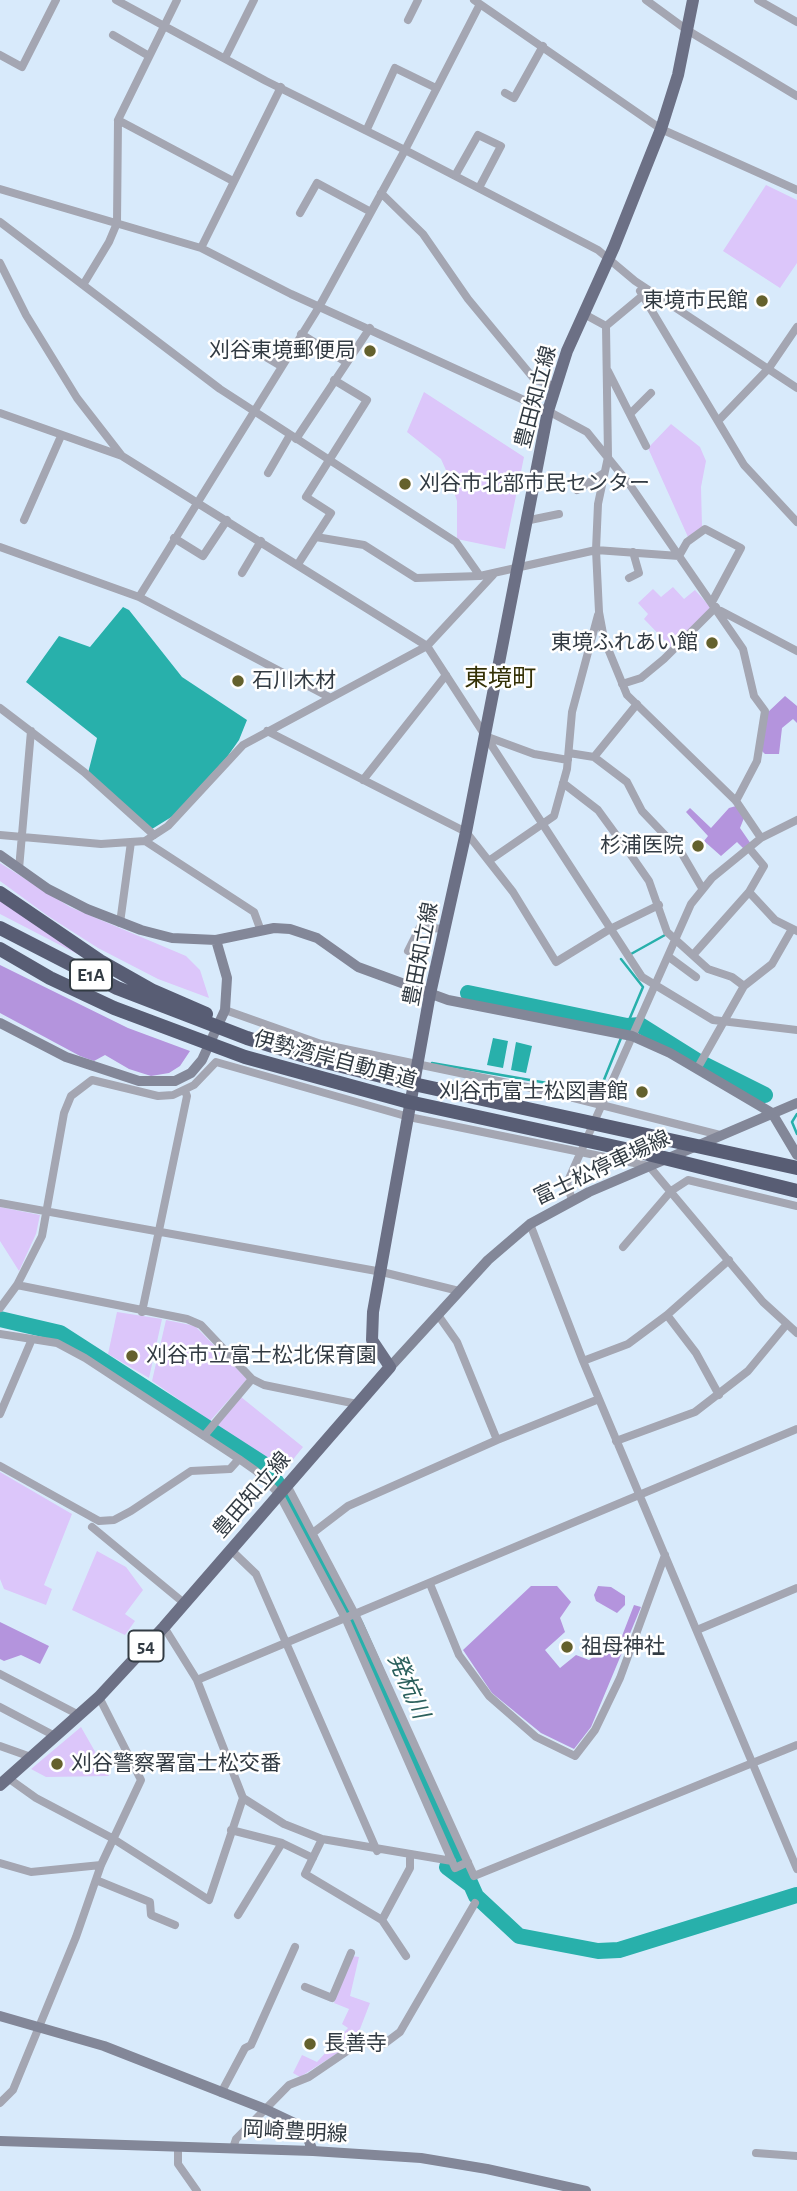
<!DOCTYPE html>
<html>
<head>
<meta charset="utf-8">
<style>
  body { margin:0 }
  canvas { display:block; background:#d8eafb }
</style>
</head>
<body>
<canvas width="797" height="2191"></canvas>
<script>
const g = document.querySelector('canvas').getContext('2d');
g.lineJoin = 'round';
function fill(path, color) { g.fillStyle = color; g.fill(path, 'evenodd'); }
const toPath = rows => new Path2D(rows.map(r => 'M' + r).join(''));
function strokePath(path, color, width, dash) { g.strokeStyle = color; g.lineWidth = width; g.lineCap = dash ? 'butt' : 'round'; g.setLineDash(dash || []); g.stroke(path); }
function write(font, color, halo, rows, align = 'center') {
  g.font = font + ' "Alegreya Sans","Noto Sans JP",sans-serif'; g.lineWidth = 5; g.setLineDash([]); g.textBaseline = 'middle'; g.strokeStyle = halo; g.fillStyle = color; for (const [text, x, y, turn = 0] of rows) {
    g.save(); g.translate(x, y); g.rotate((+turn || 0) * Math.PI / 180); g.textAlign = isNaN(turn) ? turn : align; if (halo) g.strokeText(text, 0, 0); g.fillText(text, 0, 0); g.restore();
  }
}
const green = toPath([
  [766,185,797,200,797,263,780,288,723,251],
  [424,392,524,457,505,549,457,539,457,501,449,477,441,459,407,432],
  [671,424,700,447,706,461,701,487,702,527,688,537,648,448],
  [673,587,684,599,695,590,711,608,671,647,644,619,648,614,638,603,653,589,661,597],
  [0,863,70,907,186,956,200,970,209,998,158,979,98,948,48,916,0,881],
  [0,899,87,959,0,914],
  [0,1207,40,1215,36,1234,19,1271,0,1241],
  [117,1312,162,1319,149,1378,108,1354],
  [166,1320,195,1326,247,1379,210,1421,152,1381],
  [241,1397,303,1447,283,1472,216,1426],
  [0,1472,72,1514,44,1585,52,1589,46,1605,4,1589,0,1579],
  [97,1551,126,1567,143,1590,125,1614,135,1621,125,1635,72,1610],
  [81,1727,109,1776,46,1777,31,1769],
  [352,1956,359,1957,350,1996,370,2003,355,2042,300,2077,293,2073,302,2055,317,2062,348,2028,342,2024,349,2009,334,2003]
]);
const forest = toPath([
  [785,696,797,706,797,723,793,719,782,728,779,754,765,754,762,751,767,713],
  [736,806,744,818,740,828,751,844,744,849,737,842,721,856,704,841,708,836,686,812,690,808,711,828,729,808],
  [0,965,128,1028,190,1051,180,1066,169,1073,151,1076,129,1069,105,1055,94,1061,80,1056,0,1013],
  [531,1586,557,1586,571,1602,560,1618,565,1632,545,1650,560,1668,576,1655,589,1660,622,1636,634,1605,641,1607,591,1727,574,1749,541,1733,492,1693,463,1650],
  [598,1586,611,1587,625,1596,625,1605,617,1613,596,1601,594,1595],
  [0,1622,49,1646,40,1664,21,1655,4,1661,0,1659]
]);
const water = toPath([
  [123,607,129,610,182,677,247,720,239,740,227,757,173,816,152,829,88,773,97,738,26,682,59,636,90,647],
  [493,1038,508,1041,503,1068,487,1065],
  [516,1042,532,1046,526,1073,511,1070]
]);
const stream = toPath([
  [631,954,665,935],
  [621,959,643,987,624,1032],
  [432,1063,599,1092,621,1038],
  [797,1114,792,1122,797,1134]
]);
const river = toPath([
  [468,993,627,1026,640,1025,699,1062,765,1095],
  [0,1319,60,1333,265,1465,289,1501,356,1626,476,1896,519,1936,598,1951,619,1950,797,1895],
  [447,1867,471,1885]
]);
const street = toPath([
  [116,0,266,81,405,150,319,307,139,597],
  [474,0,661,129,797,190],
  [646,0,687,30,797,96],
  [758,0,797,22],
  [480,4,405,150,598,250,635,281,797,388],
  [408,20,418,0],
  [113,35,149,56],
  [0,55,22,67,56,0],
  [225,58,254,0],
  [505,93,514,98,543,46],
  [118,120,233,181],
  [367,129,395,68,436,88],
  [456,174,478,135,501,146,480,186],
  [0,189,201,248,291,294,548,411,587,432,630,485,743,649,754,696,765,711,757,761,736,801],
  [381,193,423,234,468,299,535,380,555,386],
  [300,213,317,183,371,212],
  [0,222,220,389,456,542,480,576,596,550,679,556,687,542,705,529,741,548,712,602],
  [201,248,281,87],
  [0,263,26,315,77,398,122,456],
  [83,285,109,242,117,223,118,120,177,0],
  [640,291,744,465,797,522],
  [642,296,606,326,608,457,598,504,596,550,599,612,604,639,627,695,736,801,761,838],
  [584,314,606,326],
  [301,334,346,362],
  [244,344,281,366],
  [608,371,646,446],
  [0,413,122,456,427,646,642,977,713,1020,797,1030],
  [630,414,651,393],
  [718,421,769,368,797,327],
  [296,439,370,328],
  [268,473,290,435],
  [577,490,604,473],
  [24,520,61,436],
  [525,521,559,514],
  [316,537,364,545,416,578,480,576],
  [174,538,203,556,227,520],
  [0,547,139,597,329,697],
  [298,564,331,513,306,497,367,400,334,380],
  [242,573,261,541],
  [629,578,639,573,633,552],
  [721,611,797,651],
  [622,684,641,678,664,659,716,607],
  [0,708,84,772,154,835],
  [267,731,466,832,513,892,556,962,610,929,659,905],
  [485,736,534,754,568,760],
  [569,753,594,757,627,782,642,811,681,852,702,888],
  [594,757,637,704],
  [363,780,446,675],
  [563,783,598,810,633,858,649,881,667,932,708,969,732,977,744,986],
  [0,835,101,844,145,841,168,826,243,745,427,646,493,575],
  [145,841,254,912,261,931],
  [490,860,554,816,567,769,572,712,598,615],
  [19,869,31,731],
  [749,892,775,920,797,931],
  [120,923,131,842],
  [408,951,420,927,444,929],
  [693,955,749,892,764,866,749,848],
  [669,957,696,977],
  [225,1010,321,1044,546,1091,720,1135],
  [697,1069,744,986,772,964,792,929],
  [572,1200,567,1183,691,904,712,878,761,838,797,820],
  [0,1203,382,1272,459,1291],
  [530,1224,583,1361,797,1869],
  [623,1247,671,1191,688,1180,797,1206],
  [17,1285,187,1319,201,1325,252,1379,264,1385,357,1404],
  [0,1308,17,1285,42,1236,64,1113,71,1096,92,1080,158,1096,173,1095,194,1085,216,1062,409,1117,649,1166,763,1302,797,1333],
  [142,1312,187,1096,185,1091],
  [438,1315,457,1342,497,1440],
  [667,1315,696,1353,719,1395],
  [0,1334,57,1343,85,1358,239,1459],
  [583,1361,628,1344,667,1315,729,1260],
  [0,1414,32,1339],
  [204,1436,252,1379],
  [616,1441,695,1412,748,1371,786,1325],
  [0,1466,99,1521,114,1520,131,1511,191,1471,230,1469,239,1459,256,1471,279,1494,346,1620,455,1868,468,1862],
  [287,1485,356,1616,474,1876,797,1745],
  [92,1527,184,1603],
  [314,1532,348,1506,497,1440,599,1399],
  [231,1550,256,1574,377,1851],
  [430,1584,459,1655,489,1696,536,1737,575,1756,595,1730,620,1678,665,1555],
  [697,1630,797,1588],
  [0,1674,79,1715],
  [197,1680,797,1429],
  [0,1707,55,1736],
  [0,1746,31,1757],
  [8,1778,36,1798,112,1838,209,1900,243,1798,197,1680,164,1627],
  [243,1798,284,1824,322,1839,452,1861],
  [231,1830,282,1843,313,1858],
  [322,1839,305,1874,382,1920,406,1956],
  [0,1863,31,1872,101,1865],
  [96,1880,150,1902,151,1915,175,1925],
  [238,1915,282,1843],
  [382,1920,410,1868,410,1856],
  [305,1987,332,1998,351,1953],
  [221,2093,245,2048,251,2045,295,1947],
  [0,2103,13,2090,76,1937,101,1865,141,1780,99,1697],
  [178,2147,178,2164,197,2191],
  [233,2148,236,2139,289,2085,309,2077,359,2043,384,2044,400,2032,475,1903],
  [756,2153,797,2156]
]);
const secondary = toPath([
  [0,855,48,889,87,909,141,930,172,938,216,940,274,928,290,929,317,938,358,967,448,1000,632,1036,670,1053,772,1113,797,1155],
  [0,1023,66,1057,139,1081,175,1081,191,1073,202,1060,225,1010,227,978,216,940],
  [390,1367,488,1260,530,1224,589,1192,797,1103],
  [0,2016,104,2046,265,2109,303,2127,313,2151],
  [0,2141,313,2151,421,2158,487,2169,586,2191]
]);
const primary = toPath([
  [0,1785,99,1697,164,1627,390,1367,372,1340,373,1312,430,994,466,832,548,411,567,351,614,247,661,129,678,75,693,0]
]);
const highway = toPath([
  [0,893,100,961,153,991,206,1014],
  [0,928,117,988,247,1038,318,1060,409,1083,797,1168],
  [0,949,50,978,114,1008,245,1057,409,1102,648,1154,797,1191]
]);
const markers = [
  [762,301,7,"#64612d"],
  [370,351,7,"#64612d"],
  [405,484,7,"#64612d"],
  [712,643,7,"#64612d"],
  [238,681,7,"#64612d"],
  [698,846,7,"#64612d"],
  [642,1092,7,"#64612d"],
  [132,1356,7,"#64612d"],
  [567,1647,7,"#64612d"],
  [57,1764,7,"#64612d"],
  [310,2044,7,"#64612d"]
];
const shields = [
  [91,975,42],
  [146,1646,35]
];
const shieldNames = [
  ["E1A",91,975],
  ["54",146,1646]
];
const poiNames = [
  ["東境市民館",748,301,"right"],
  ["刈谷東境郵便局",356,351,"right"],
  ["刈谷市北部市民センター",419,484],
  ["東境ふれあい館",698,643,"right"],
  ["石川木材",252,681],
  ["杉浦医院",684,846,"right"],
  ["刈谷市富士松図書館",628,1092,"right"],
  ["刈谷市立富士松北保育園",146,1356],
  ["祖母神社",581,1647],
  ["刈谷警察署富士松交番",71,1764],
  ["長善寺",324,2044]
];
const streetNames = [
  ["豊田知立線",536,397,-75],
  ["豊田知立線",421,954,-79],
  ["伊勢湾岸自動車道",335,1060,15],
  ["富士松停車場線",602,1168,-25],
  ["豊田知立線",252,1495,-49],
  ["岡崎豊明線",295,2132,3]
];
const waterNames = [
  ["発杭川",408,1686,66]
];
const quarterNames = [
  ["東境町",500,679]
];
fill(green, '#dcc6fa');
fill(forest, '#b494dd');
fill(water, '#28b0ab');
strokePath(stream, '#28b0ab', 2.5);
strokePath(river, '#28b0ab', 16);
strokePath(street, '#a4a6b2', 8);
strokePath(secondary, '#838798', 10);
strokePath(primary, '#6c7085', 12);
strokePath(highway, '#585d74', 14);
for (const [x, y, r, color] of markers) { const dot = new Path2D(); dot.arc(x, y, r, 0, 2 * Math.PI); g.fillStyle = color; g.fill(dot); strokePath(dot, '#fff', 2.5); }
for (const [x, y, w] of shields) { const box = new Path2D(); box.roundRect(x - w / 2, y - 15.5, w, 31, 5); g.fillStyle = '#fff'; g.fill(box); strokePath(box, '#323b43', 2); }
write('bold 19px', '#323b43', null, shieldNames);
write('21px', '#323b43', '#fff', poiNames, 'left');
write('21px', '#323b43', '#fff', streetNames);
write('italic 23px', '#2b605d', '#fff', waterNames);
write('24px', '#343106', '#fff', quarterNames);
</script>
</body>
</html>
